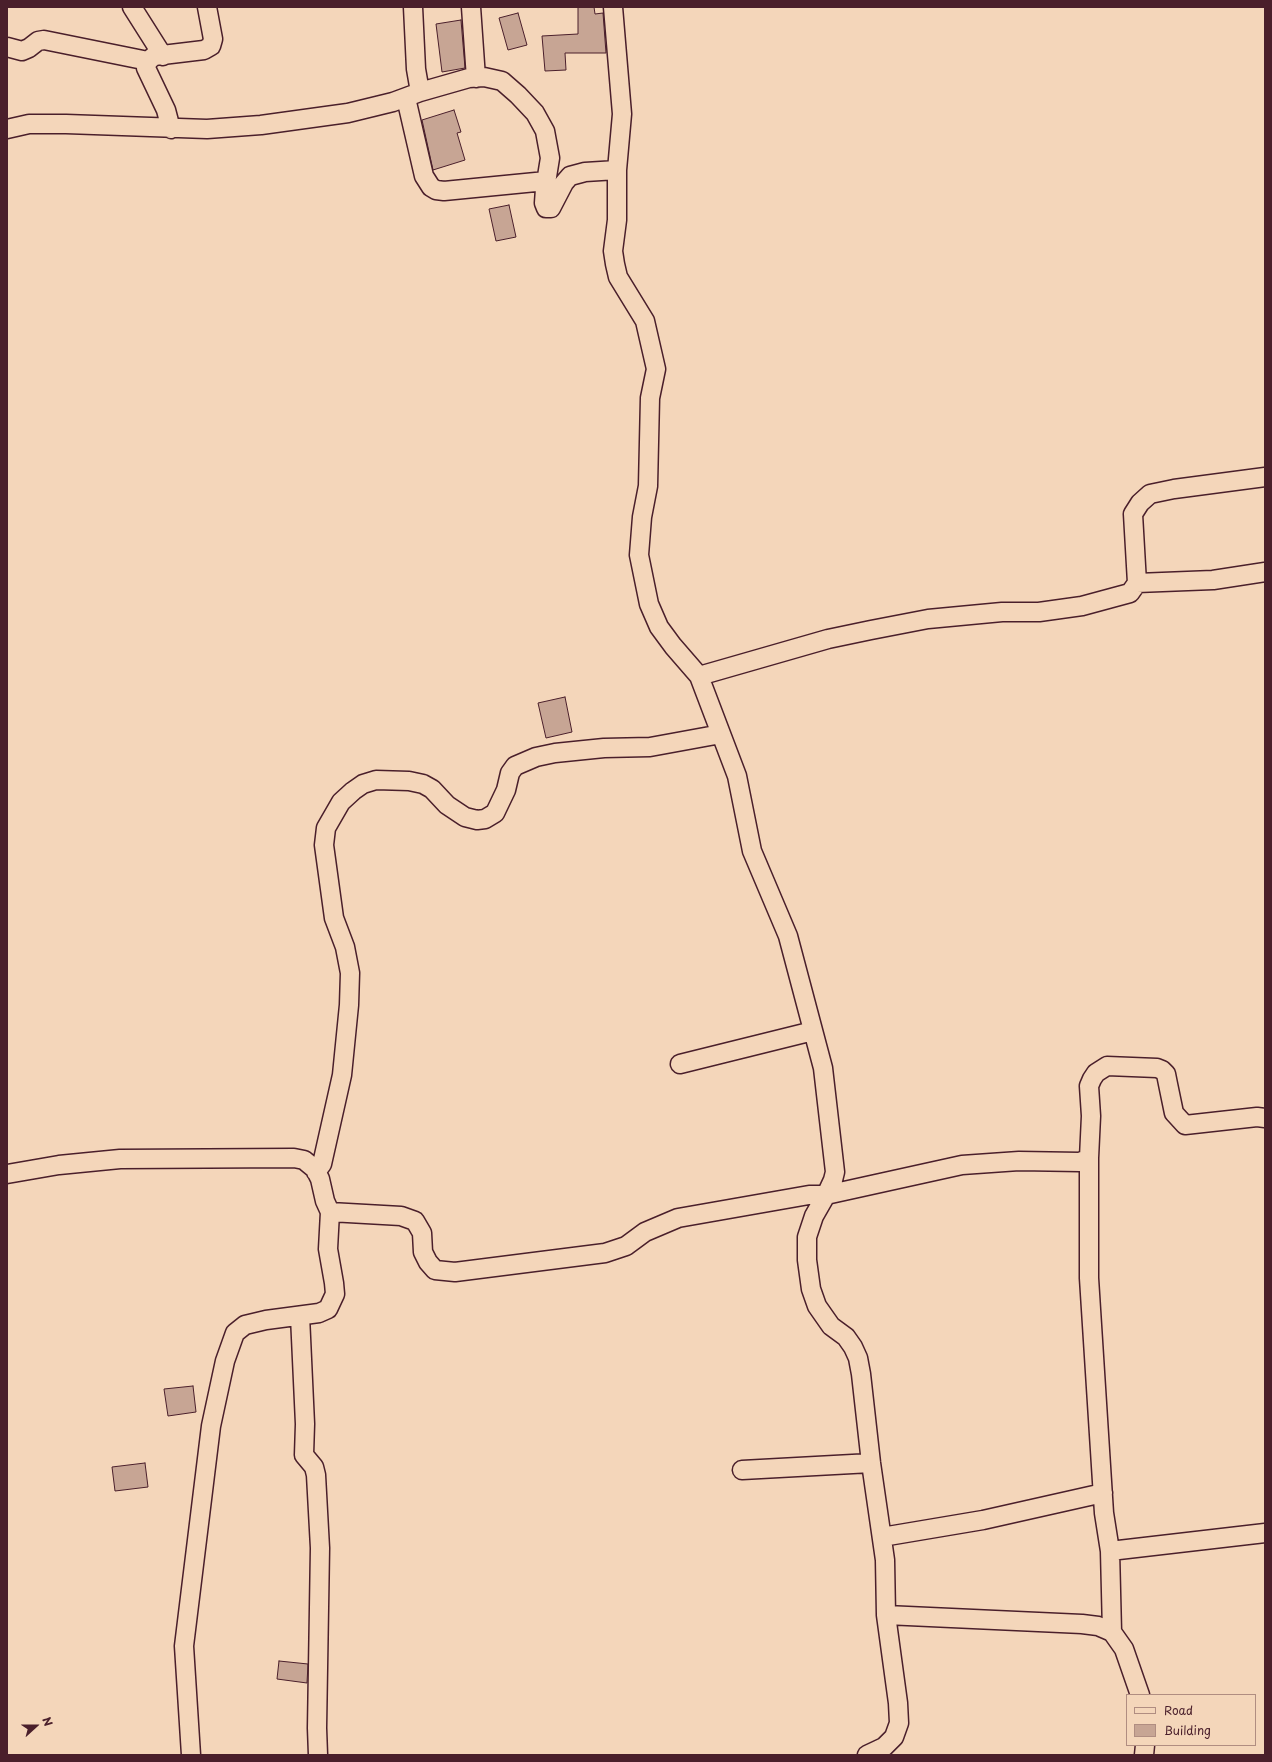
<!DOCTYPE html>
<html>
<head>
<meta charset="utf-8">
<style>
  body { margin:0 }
  #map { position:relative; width:1272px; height:1762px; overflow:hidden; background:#f4d6ba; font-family:"Playpen Sans",sans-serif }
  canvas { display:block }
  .frame { position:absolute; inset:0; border:8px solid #4a1f2b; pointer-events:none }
  .legend { position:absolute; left:1126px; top:1694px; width:130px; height:52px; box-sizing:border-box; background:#f4d6ba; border:1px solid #b08d81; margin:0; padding:5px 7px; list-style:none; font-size:12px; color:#4a1f2b }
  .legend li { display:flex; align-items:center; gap:8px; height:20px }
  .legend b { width:20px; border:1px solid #b08d81 }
  .north { position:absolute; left:16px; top:1706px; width:40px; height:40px; -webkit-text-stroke:3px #f4d6ba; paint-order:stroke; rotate:69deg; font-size:11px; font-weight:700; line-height:16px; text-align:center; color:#4a1f2b }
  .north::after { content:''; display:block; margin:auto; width:14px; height:18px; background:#4a1f2b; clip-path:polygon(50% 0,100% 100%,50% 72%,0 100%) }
</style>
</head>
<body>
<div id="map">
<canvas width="1272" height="1762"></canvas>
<div class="frame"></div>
<ul class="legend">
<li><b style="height:5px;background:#f4d6ba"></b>Road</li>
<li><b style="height:11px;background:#c7a594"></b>Building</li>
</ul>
<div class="north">N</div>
</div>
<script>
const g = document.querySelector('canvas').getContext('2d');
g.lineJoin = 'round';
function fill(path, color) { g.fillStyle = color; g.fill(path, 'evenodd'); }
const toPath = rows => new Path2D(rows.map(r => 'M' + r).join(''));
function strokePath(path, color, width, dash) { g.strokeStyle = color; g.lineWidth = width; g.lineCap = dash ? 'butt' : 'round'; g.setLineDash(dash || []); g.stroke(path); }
const building = toPath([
  [578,7,594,7,595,14,603,13,606,53,565,53,566,70,545,71,542,36,578,34,578,7],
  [518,13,527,45,508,50,499,18,518,13],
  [461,20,465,68,442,72,436,24,461,20],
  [454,110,461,132,457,133,465,160,433,170,422,120,454,110],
  [509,205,516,237,496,241,489,209,509,205],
  [565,697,572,732,546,738,538,703,565,697],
  [193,1386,196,1412,168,1416,164,1389,193,1386],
  [145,1463,148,1487,115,1491,112,1467,145,1463],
  [279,1661,308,1664,307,1683,277,1679,279,1661]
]);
const street = toPath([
  [132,7,163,56],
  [471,7,476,78],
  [613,7,622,114,617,170,617,220,613,251,615,264,618,277,645,321,656,369,650,398,648,486,642,517,639,555,649,604,659,627,673,646,699,676,737,776,752,851,788,936,823,1068,835,1172,833,1180,826,1195,962,1165,1019,1161,1080,1162,1089,1158,1091,1116,1089,1086,1092,1079,1096,1073,1107,1066,1157,1068,1162,1070,1166,1074,1168,1084,1174,1113,1185,1125,1257,1117,1265,1118],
  [7,47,22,51,29,48,38,41,44,40,148,61],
  [420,92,469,78,484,77,502,81,518,95,535,113,545,131,550,158,545,189,544,203,546,208,551,208,564,183,570,176,585,172,617,170],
  [406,98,424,176,431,187,436,190,444,191,546,181],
  [7,129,29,124,66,124,207,129,261,125,348,113,393,102,420,92,416,69,413,7],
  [171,129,166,110,146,68,148,61,154,56,204,50,211,46,213,39,207,7],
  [1137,583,1213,580,1265,572],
  [699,676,828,639,871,630,928,619,1002,612,1039,612,1082,606,1130,593,1137,583,1133,514,1140,503,1150,494,1174,489,1265,477],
  [680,1064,813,1031],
  [1089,1158,1089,1278,1104,1513,1110,1551,1112,1632],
  [316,1172,322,1164,342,1075,349,1005,350,973,345,947,334,918,324,845,326,828,341,802,353,791,363,784,376,780,409,781,423,784,432,789,447,805,465,817,477,820,485,819,495,813,506,790,510,773,515,766,536,757,555,753,604,748,650,747,721,734],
  [7,1174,59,1165,120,1159,294,1158,304,1160,315,1169,320,1179,325,1201,330,1212],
  [300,1316,305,1424,304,1455,314,1467,316,1475,320,1548,317,1728,318,1755],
  [742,1470,871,1463],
  [882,1537,983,1520,1103,1493],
  [1110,1551,1265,1533],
  [886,1615,1082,1624,1098,1626,1112,1632,1124,1649,1140,1695],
  [191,1755,184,1646,211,1426,225,1361,235,1333,245,1325,266,1320,319,1313,328,1309,335,1294,334,1283,328,1249,330,1212,401,1216,415,1221,422,1233,423,1252,428,1262,435,1270,455,1272,605,1253,626,1246,645,1232,678,1218,809,1195,826,1195,814,1216,807,1237,807,1260,811,1289,817,1306,831,1326,846,1337,853,1347,858,1358,861,1374,871,1463,885,1560,886,1615,898,1703,899,1723,894,1737,884,1747,867,1755],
  [1144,1755,1145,1745]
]);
fill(building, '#c7a594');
strokePath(building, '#4a1f2b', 1);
strokePath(street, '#4a1f2b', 21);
strokePath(street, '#f4d6ba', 18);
</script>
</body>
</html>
